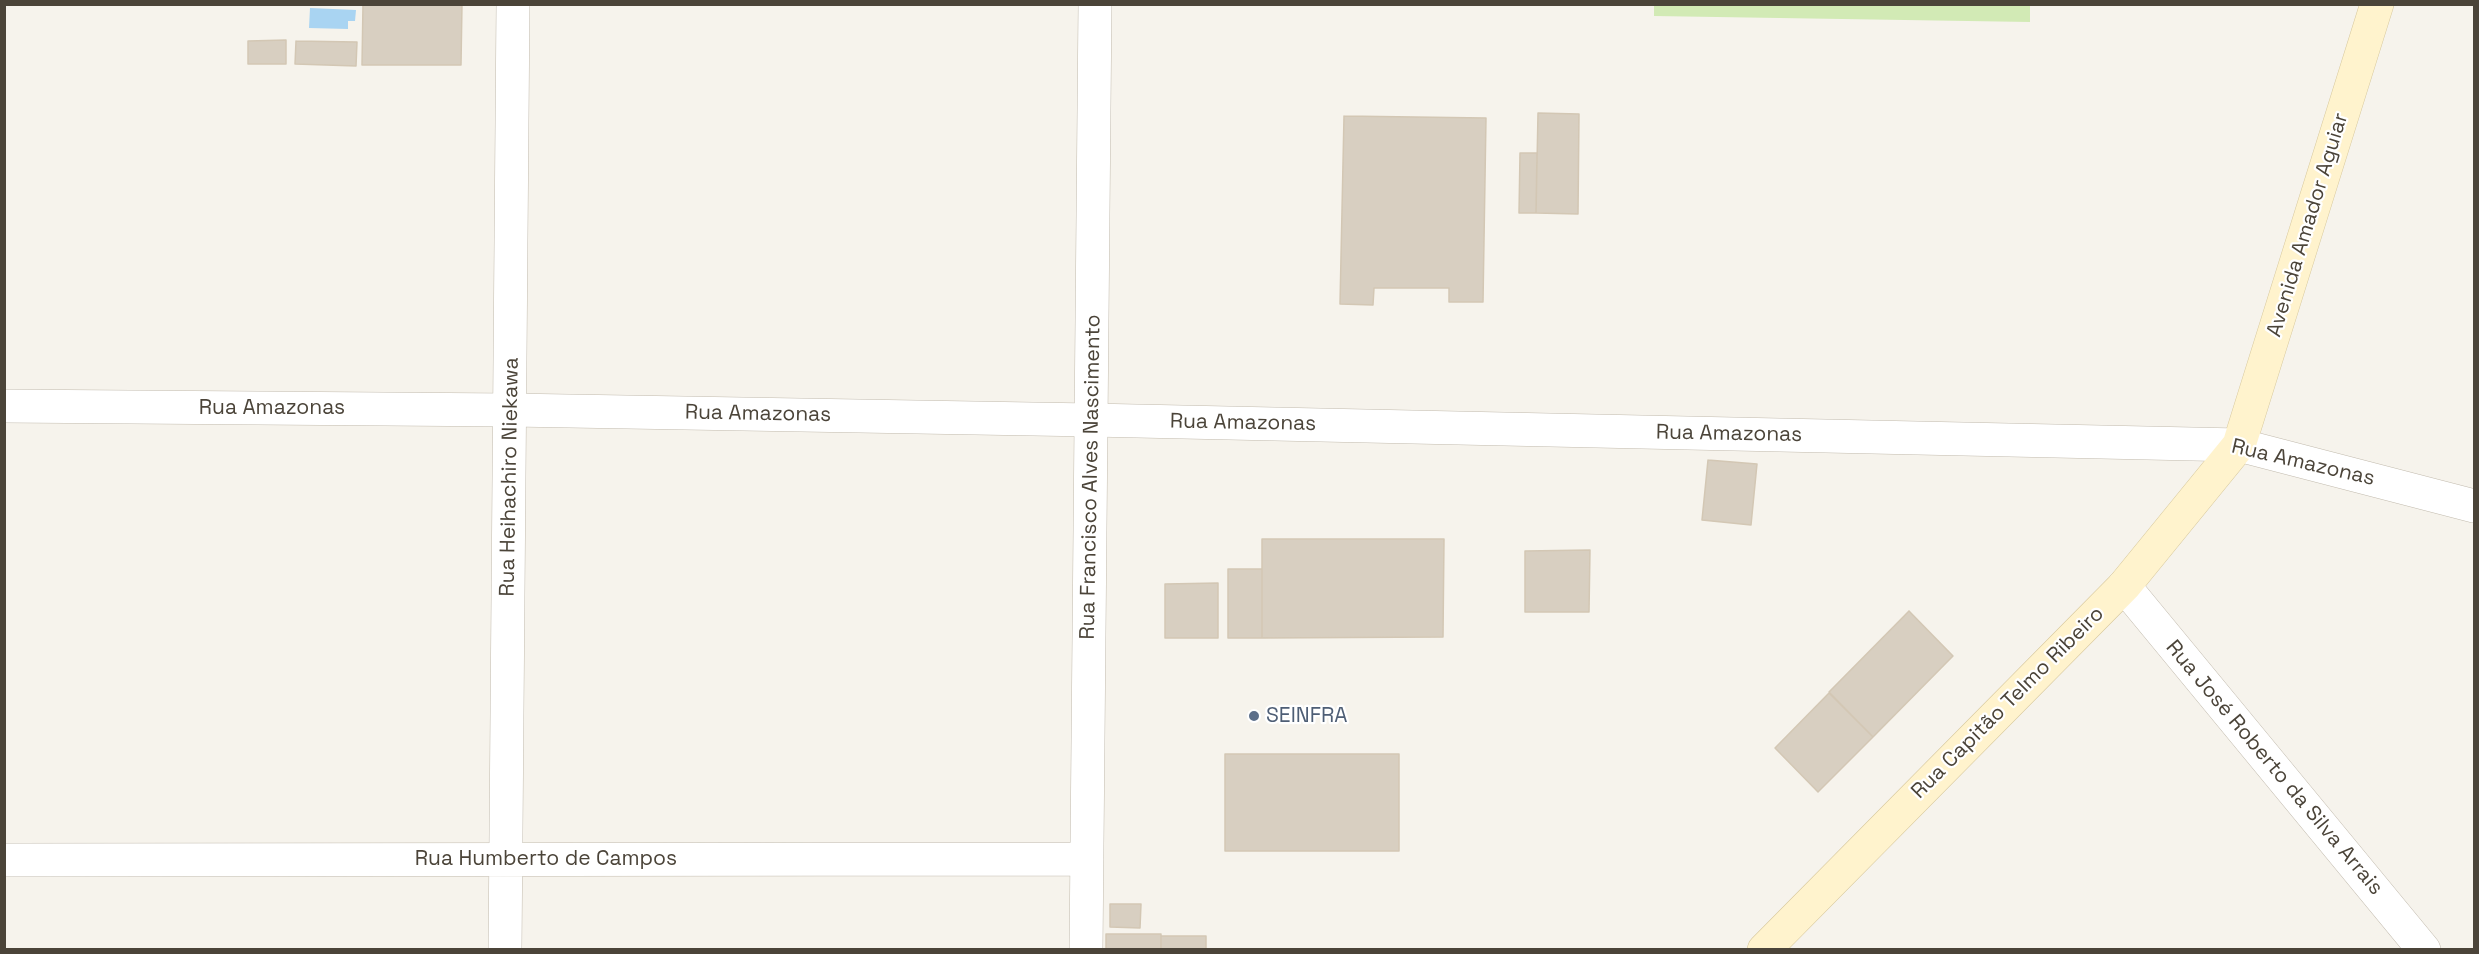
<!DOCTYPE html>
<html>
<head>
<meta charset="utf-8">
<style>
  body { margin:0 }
  #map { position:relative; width:2479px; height:954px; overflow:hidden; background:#f6f3ec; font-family:"Space Grotesk",sans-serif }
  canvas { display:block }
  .frame { position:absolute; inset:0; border:6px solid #4b4439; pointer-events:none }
</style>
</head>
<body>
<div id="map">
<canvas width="2479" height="954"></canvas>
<div class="frame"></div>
</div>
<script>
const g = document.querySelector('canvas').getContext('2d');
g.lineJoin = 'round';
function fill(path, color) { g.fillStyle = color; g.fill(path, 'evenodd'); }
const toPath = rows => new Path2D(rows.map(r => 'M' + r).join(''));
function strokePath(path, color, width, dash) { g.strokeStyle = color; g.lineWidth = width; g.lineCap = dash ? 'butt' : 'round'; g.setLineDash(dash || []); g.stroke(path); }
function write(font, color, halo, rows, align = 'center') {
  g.font = font + ' "Space Grotesk",sans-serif'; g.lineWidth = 4.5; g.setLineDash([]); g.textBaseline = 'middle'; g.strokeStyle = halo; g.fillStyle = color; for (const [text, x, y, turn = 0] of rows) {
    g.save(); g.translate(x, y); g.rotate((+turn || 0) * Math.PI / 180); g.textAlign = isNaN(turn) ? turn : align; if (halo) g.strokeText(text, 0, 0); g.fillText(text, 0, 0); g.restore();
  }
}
const green = toPath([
  [1654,5,2030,4,2030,22,1654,16]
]);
const water = toPath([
  [310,8,356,10,355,21,348,21,348,29,309,28]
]);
const building = toPath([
  [363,4,462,4,461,65,362,65,363,4],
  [286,40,286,64,248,64,248,41,286,40],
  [296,41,357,42,356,66,295,64,296,41],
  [1538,113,1579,114,1578,214,1536,213,1538,113],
  [1344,116,1486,118,1483,302,1449,302,1449,288,1374,288,1373,305,1340,304,1344,116],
  [1520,153,1537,153,1536,213,1519,213,1520,153],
  [1708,460,1757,464,1751,525,1702,520,1708,460],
  [1262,539,1444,539,1443,637,1262,638,1262,539],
  [1590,550,1589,612,1525,612,1525,551,1590,550],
  [1228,569,1262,569,1262,638,1228,638,1228,569],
  [1218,583,1218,638,1165,638,1165,584,1218,583],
  [1909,611,1953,656,1873,737,1829,692,1909,611],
  [1829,693,1873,737,1818,792,1775,748,1829,693],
  [1225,754,1399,754,1399,851,1225,851,1225,754],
  [1110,904,1141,904,1140,928,1110,927,1110,904],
  [1106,934,1161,934,1161,950,1106,950,1106,934],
  [1161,936,1206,936,1206,950,1161,950,1161,936]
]);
const minor = toPath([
  [2124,586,2424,950],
  [4,860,1087,859],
  [505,950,513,4],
  [1086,950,1095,4]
]);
const tertiary = toPath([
  [4,406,511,410,1091,420,2239,445,2474,506]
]);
const secondary = toPath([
  [1764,950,2124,586,2239,445,2377,4]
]);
const markers = [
  [1254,716,6,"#5c6f8a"]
];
const streetNames = [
  ["Avenida Amador Aguiar",2308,225,-73],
  ["Rua Amazonas",272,408],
  ["Rua Amazonas",758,414,1],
  ["Rua Amazonas",1243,423,1],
  ["Rua Amazonas",1729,434,1],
  ["Rua Amazonas",2303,463,13],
  ["Rua Heihachiro Niekawa",510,477,-89],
  ["Rua Francisco Alves Nascimento",1091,477,-89],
  ["Rua Capitão Telmo Ribeiro",2008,703,-45],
  ["Rua José Roberto da Silva Arrais",2274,768,50],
  ["Rua Humberto de Campos",546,859]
];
const serviceNames = [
  ["SEINFRA",1266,716]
];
fill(green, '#d2eab5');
fill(water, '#a9d4f2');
fill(building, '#d8cfc1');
strokePath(building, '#d3c7b4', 1.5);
strokePath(minor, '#c2bbae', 34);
strokePath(tertiary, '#c2bbae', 34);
strokePath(secondary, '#d6c79b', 34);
strokePath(minor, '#fff', 33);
strokePath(tertiary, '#fff', 33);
strokePath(secondary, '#fff3cd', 33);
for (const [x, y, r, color] of markers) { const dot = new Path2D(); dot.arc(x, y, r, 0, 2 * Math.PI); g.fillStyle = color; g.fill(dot); strokePath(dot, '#fff', 2); }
write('21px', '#4b4439', '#fff', streetNames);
write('21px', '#4e5e75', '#fff', serviceNames, 'left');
</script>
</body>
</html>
